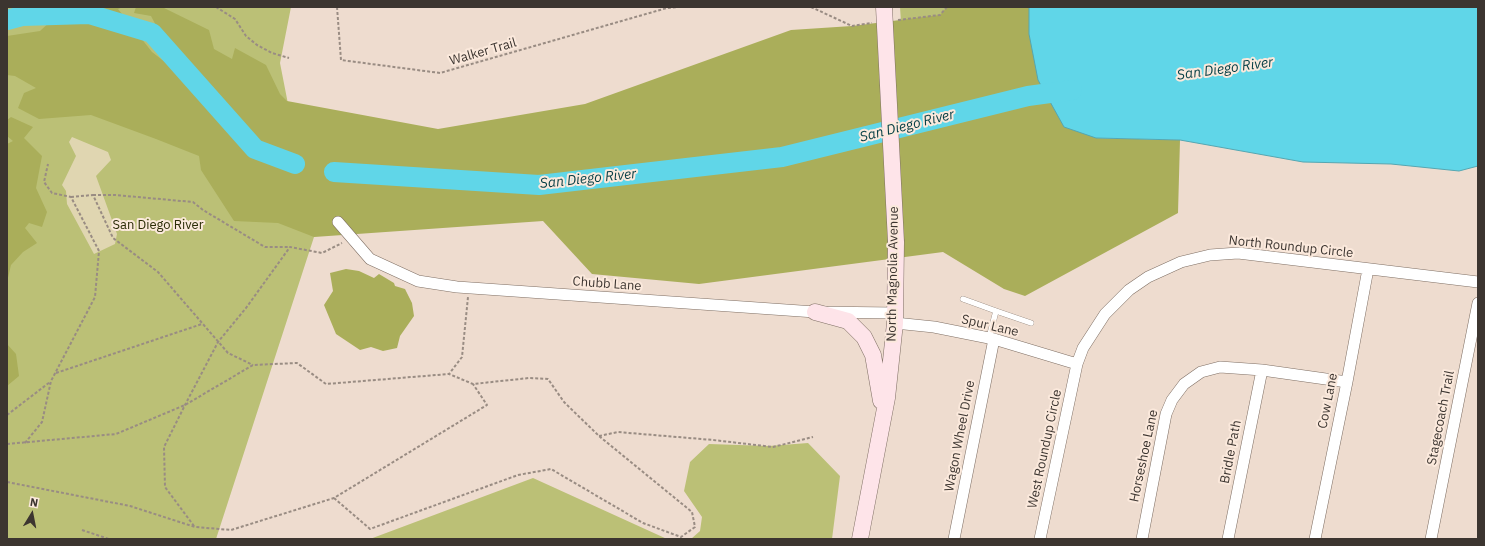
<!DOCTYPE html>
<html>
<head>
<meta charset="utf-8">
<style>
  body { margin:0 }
  #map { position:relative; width:1485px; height:546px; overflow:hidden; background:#eedccf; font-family:"IBM Plex Sans",sans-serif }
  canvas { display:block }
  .frame { position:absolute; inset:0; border:8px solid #3c3530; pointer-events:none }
  .north { position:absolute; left:12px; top:494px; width:40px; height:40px; -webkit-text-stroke:3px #fbe9dc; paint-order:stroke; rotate:10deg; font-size:11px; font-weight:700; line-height:16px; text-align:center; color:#3c3530 }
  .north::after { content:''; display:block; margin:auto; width:14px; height:18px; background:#3c3530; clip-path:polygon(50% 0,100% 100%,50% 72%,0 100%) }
</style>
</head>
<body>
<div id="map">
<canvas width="1485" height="546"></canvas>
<div class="frame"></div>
<div class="north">N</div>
</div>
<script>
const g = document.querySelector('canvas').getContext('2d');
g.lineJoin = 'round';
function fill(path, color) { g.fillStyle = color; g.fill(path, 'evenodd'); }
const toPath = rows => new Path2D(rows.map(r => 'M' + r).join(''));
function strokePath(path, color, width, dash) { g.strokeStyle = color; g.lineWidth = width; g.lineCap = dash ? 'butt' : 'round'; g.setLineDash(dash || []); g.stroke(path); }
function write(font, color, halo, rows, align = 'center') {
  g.font = font + ' "IBM Plex Sans",sans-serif'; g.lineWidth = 4; g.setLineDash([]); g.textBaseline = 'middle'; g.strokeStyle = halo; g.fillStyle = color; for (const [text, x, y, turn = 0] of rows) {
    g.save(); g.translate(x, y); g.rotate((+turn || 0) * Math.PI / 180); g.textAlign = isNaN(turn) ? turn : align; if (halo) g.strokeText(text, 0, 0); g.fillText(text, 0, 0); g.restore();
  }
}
const green = toPath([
  [7,7,291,7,280,63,314,237,216,539,7,539],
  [900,7,959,7,951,23,901,22],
  [808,443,840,476,832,539,691,539,700,531,702,517,684,491,690,462,709,444,769,446],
  [533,478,667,539,370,539]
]);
const forest = toPath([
  [63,7,123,7,118,9,152,52,179,73,212,109,217,103,190,66,161,35,151,16,134,13,136,7,162,7,209,30,214,49,232,59,235,48,266,65,280,94,287,101,438,129,585,104,791,30,852,26,940,15,947,7,1029,7,1029,34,1096,138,1180,140,1178,213,1025,296,1004,289,943,252,699,284,592,274,543,221,314,237,278,223,234,221,201,170,199,156,156,139,91,115,39,119,18,108,24,93,36,88,15,76,7,75,7,36,40,31,64,9],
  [11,117,33,127,24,138,42,156,36,188,47,212,42,227,29,223,25,228,37,243,23,252,11,265,7,282,7,144,13,141,7,136,7,120],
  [346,269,359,271,374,278,379,274,394,283,395,286,405,289,412,303,414,316,400,336,397,348,383,351,371,347,360,350,336,334,324,305,333,291,330,273],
  [7,344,16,354,19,376,7,386]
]);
const sand = toPath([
  [72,137,108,152,111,160,96,176,117,234,115,244,94,254,67,204,66,191,62,185,76,156,69,142]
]);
const water = toPath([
  [1029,7,1478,7,1478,166,1459,171,1391,164,1303,162,1180,140,1096,138,1064,127,1038,80,1029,34,1029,7]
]);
const river = toPath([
  [7,20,22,16,89,14,152,33,255,149,295,164],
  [334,172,539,185,782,157,1028,96,1072,90]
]);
const path = toPath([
  [216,7,235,19,246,36,257,45,272,53,289,58],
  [337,7,341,60,440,73,667,8,678,7],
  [811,7,852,26,872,23],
  [898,20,940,15,947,7],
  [93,195,115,195,193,202,203,210,265,247,290,247],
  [71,197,93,195,113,238,158,272,228,353,253,365],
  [56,373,202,324],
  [7,415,50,382],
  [599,436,618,432,713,440,773,447,813,437],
  [25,443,42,422,51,381,95,297,99,251,71,197,52,193,44,182,48,164],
  [7,444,116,434,185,405,253,365,297,363,326,384,449,374,462,357,468,297],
  [7,482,130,506,195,527,231,530,334,498,487,405,473,384],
  [334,498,370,529,518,475,551,469,643,523,681,537,695,527,692,512,599,436,564,402,548,379,529,378,473,384,449,374],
  [194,526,165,487,164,447,185,405,218,342,246,308,290,247,322,253,342,243],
  [82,530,109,539]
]);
const service = toPath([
  [963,299,996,311],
  [989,338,996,311,1031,323]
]);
const minor = toPath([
  [338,222,370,259,418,281,457,287,815,312,895,313],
  [895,323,934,327,994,339,1077,364],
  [954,539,994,339],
  [1040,539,1077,364,1083,348,1105,314,1129,290,1148,277,1181,262,1210,255,1238,253,1478,282],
  [1142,539,1166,414,1172,400,1184,384,1201,372,1220,367,1262,370,1347,382],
  [1228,539,1262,370],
  [1315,539,1347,382,1368,269],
  [1431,539,1478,303]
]);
const secondary = toPath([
  [815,312,848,321,864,337,873,355,881,401],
  [860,539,887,398,895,323,896,242]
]);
const secondaryBridge = toPath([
  [884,7,896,242]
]);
const streetNames = [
  ["Walker Trail",483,52,-16],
  ["North Roundup Circle",1291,247,6],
  ["North Magnolia Avenue",893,274,-89],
  ["Chubb Lane",607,284,4],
  ["Spur Lane",990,326,13],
  ["Cow Lane",1328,401,-79],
  ["Stagecoach Trail",1441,418,-79],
  ["Wagon Wheel Drive",960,436,-79],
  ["West Roundup Circle",1045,449,-78],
  ["Bridle Path",1231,452,-79],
  ["Horseshoe Lane",1144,456,-78]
];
const parkNames = [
  ["San Diego River",158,225]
];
const waterNames = [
  ["San Diego River",1225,69,-8],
  ["San Diego River",907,126,-14],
  ["San Diego River",588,179,-6]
];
fill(green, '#bbc076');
fill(forest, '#aaae5a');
fill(sand, '#e0d6b1');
fill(water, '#60d6e8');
strokePath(water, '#55a6b1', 1);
strokePath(river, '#60d6e8', 20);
strokePath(service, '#7f6f64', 6);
strokePath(minor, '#7f6f64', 12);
strokePath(secondary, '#7f6f64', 17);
strokePath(path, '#998c83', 2, [3, 2]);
strokePath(service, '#fff', 5.5);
strokePath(minor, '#fff', 11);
strokePath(secondary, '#fee4e9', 16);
strokePath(secondaryBridge, '#7f6f64', 17, []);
strokePath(secondaryBridge, '#fee4e9', 16);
write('13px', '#3c3530', '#fbe9dc', streetNames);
write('13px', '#2b2c06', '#fbe9dc', parkNames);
write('italic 14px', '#033d44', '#fbe9dc', waterNames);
</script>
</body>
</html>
